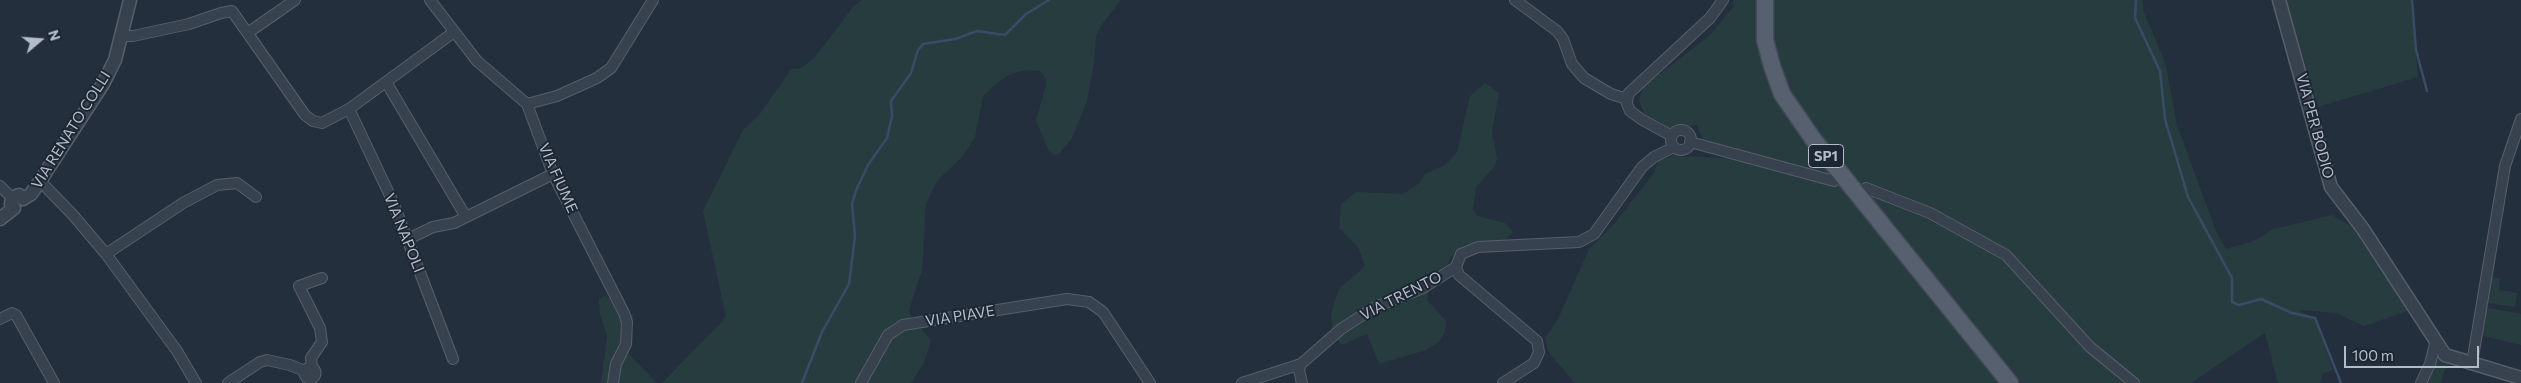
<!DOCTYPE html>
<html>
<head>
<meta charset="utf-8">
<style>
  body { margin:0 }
  #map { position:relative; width:2521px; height:383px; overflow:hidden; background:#242f3e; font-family:Commissioner,sans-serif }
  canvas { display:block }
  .north { position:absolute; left:15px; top:15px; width:50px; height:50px; -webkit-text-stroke:4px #1d2633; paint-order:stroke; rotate:72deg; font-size:14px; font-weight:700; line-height:20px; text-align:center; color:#b4bcc9 }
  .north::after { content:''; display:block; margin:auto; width:18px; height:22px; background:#b4bcc9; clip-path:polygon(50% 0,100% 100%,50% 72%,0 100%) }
  .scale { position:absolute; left:2344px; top:346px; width:135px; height:22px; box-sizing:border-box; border:2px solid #b4bcc9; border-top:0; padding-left:6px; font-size:15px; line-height:18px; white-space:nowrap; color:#b4bcc9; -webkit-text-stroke:4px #1d2633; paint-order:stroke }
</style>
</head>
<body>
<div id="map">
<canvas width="2521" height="383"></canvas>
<div class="north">N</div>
<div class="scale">100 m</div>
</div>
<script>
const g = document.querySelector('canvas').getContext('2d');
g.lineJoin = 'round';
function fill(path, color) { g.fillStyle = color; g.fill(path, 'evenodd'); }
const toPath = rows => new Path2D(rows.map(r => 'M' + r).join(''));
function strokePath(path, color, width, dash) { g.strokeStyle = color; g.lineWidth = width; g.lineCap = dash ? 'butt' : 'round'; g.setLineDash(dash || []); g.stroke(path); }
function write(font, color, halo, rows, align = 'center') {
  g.font = font + ' Commissioner,sans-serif'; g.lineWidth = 4; g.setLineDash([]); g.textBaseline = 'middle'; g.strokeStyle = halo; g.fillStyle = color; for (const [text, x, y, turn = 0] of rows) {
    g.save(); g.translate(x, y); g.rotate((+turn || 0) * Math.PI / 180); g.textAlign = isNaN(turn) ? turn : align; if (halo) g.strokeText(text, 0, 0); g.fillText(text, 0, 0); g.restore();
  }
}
const green = toPath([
  [862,0,1121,0,1101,26,1096,36,1094,63,1087,101,1072,138,1059,154,1054,155,1049,151,1036,121,1046,85,1046,79,1040,71,1026,70,1011,74,998,82,983,96,975,137,963,156,937,181,926,204,922,270,909,310,913,320,931,340,924,363,911,383,662,383,726,317,703,211,743,130,759,115,792,68,798,69,804,66,815,57,853,7],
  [1733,0,2143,0,2143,10,2166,65,2177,125,2216,231,2226,249,2254,241,2273,229,2332,215,2358,230,2410,310,2364,326,2336,313,2299,310,2315,320,2333,370,2322,374,2320,383,2278,383,2265,333,2191,383,1575,383,1549,353,1545,338,1558,319,1589,249,1614,224,1654,173,1658,161,1673,156,1725,158,1735,148,1703,140,1697,125,1671,128,1644,113,1639,101,1643,87,1709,36,1734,6],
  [2286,0,2411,0,2418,77,2318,107],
  [1485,83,1499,93,1492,131,1497,159,1494,167,1476,187,1473,209,1478,216,1505,223,1513,232,1505,240,1464,246,1451,257,1445,271,1429,289,1427,300,1446,321,1445,332,1439,342,1426,350,1379,364,1367,334,1341,345,1332,329,1331,313,1339,289,1365,266,1358,247,1339,228,1341,204,1356,192,1403,194,1418,184,1425,174,1445,165,1457,152,1470,96],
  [2490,277,2500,279,2499,290,2517,293,2515,307,2486,303],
  [606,296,633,315,628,353,657,383,601,383,607,336,600,314,599,299],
  [2488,308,2521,314,2521,345,2480,335,2485,309],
  [2438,359,2450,361,2448,367,2444,371,2441,383,2428,383,2433,363]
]);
const stream = toPath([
  [2136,0,2135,18,2160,71,2165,119,2188,197,2232,278,2232,302,2239,305,2261,299,2292,313,2315,318,2341,383],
  [2412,0,2416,50,2427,91],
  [802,383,822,332,849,284,855,236,852,204,857,188,868,165,887,138,892,116,891,101,911,73,918,50,923,44,955,39,977,31,1005,35,1026,14,1049,0]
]);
const minor = toPath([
  [430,0,477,61,527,104,553,174,624,313,627,322,626,344,616,364,613,383],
  [1515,0,1557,31,1563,39,1572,64,1584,78,1611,94,1627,99],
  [249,32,295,0],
  [122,36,133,36,189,24,221,13,232,11,305,115,313,121,322,123,349,109,454,32],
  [386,82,466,217],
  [527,104,557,96,597,78,611,68,653,0],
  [349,109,393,202,453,359],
  '1671 140a10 10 0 1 1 20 0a10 10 0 1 1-20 0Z',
  [1672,136,1641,119,1630,111,1627,104,1628,94,1710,18,1723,0],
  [1690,142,1834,181],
  [40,181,73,215,106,254,177,351,196,383],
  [0,186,12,198],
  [1866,188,1930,213,2006,255,2090,347,2134,383],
  [408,239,433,227,454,223,553,174],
  [106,254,183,203,217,185,237,183,256,197],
  [0,319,12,313,16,315,54,383],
  [2472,363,2505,166,2521,119],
  '304.5 373a5.5 5.5 0 1 1 11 0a5.5 5.5 0 1 1-11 0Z',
  [312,368,311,358,322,342,320,328,299,286,322,278],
  [228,383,260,362,267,360,290,365,305,371],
  [861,383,888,335,903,325,1067,299,1089,302,1103,312,1150,383],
  [1242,383,1301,364],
  [1302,383,1299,370,1301,364,1341,329,1375,307,1423,288,1456,267],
  [1503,383,1534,363,1539,352,1537,341,1459,275,1456,267,1461,254,1478,247,1579,242,1594,234,1642,167,1654,157,1674,147],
  [2421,383,2430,364,2435,344]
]);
const tertiary = toPath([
  [2279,0,2331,187,2363,229,2445,355,2521,378],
  [23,199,31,194,40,181,103,84,115,60,130,0],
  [14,208,11,204,12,198,19,195,23,199],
  [0,219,14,208]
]);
const primary = toPath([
  [1765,0,1765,40,1772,66,1782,94,1813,139,2010,383]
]);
const shields = [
  [1826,156,35]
];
const shieldNames = [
  ["SP1",1826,156]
];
const streetNames = [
  ["VIA PER BODIO",2315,126,75],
  ["VIA RENATO COLLI",71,130,-58],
  ["VIA FIUME",558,178,66],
  ["VIA NAPOLI",404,233,68],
  ["VIA TRENTO",1401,296,-27],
  ["VIA PIAVE",960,316,-9]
];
fill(green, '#263c3f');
strokePath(stream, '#394c67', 2.5);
strokePath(minor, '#565f6c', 12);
strokePath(tertiary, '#565f6c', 15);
strokePath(primary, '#414a57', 19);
strokePath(minor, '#38414e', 10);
strokePath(tertiary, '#38414e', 12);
strokePath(primary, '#56606e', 16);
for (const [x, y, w] of shields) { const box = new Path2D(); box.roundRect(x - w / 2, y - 11.5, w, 23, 4); g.fillStyle = '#1d2633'; g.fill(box); strokePath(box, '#b4bcc9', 1); }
write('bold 14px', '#b4bcc9', null, shieldNames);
write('15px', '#b4bcc9', '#1d2633', streetNames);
</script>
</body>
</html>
